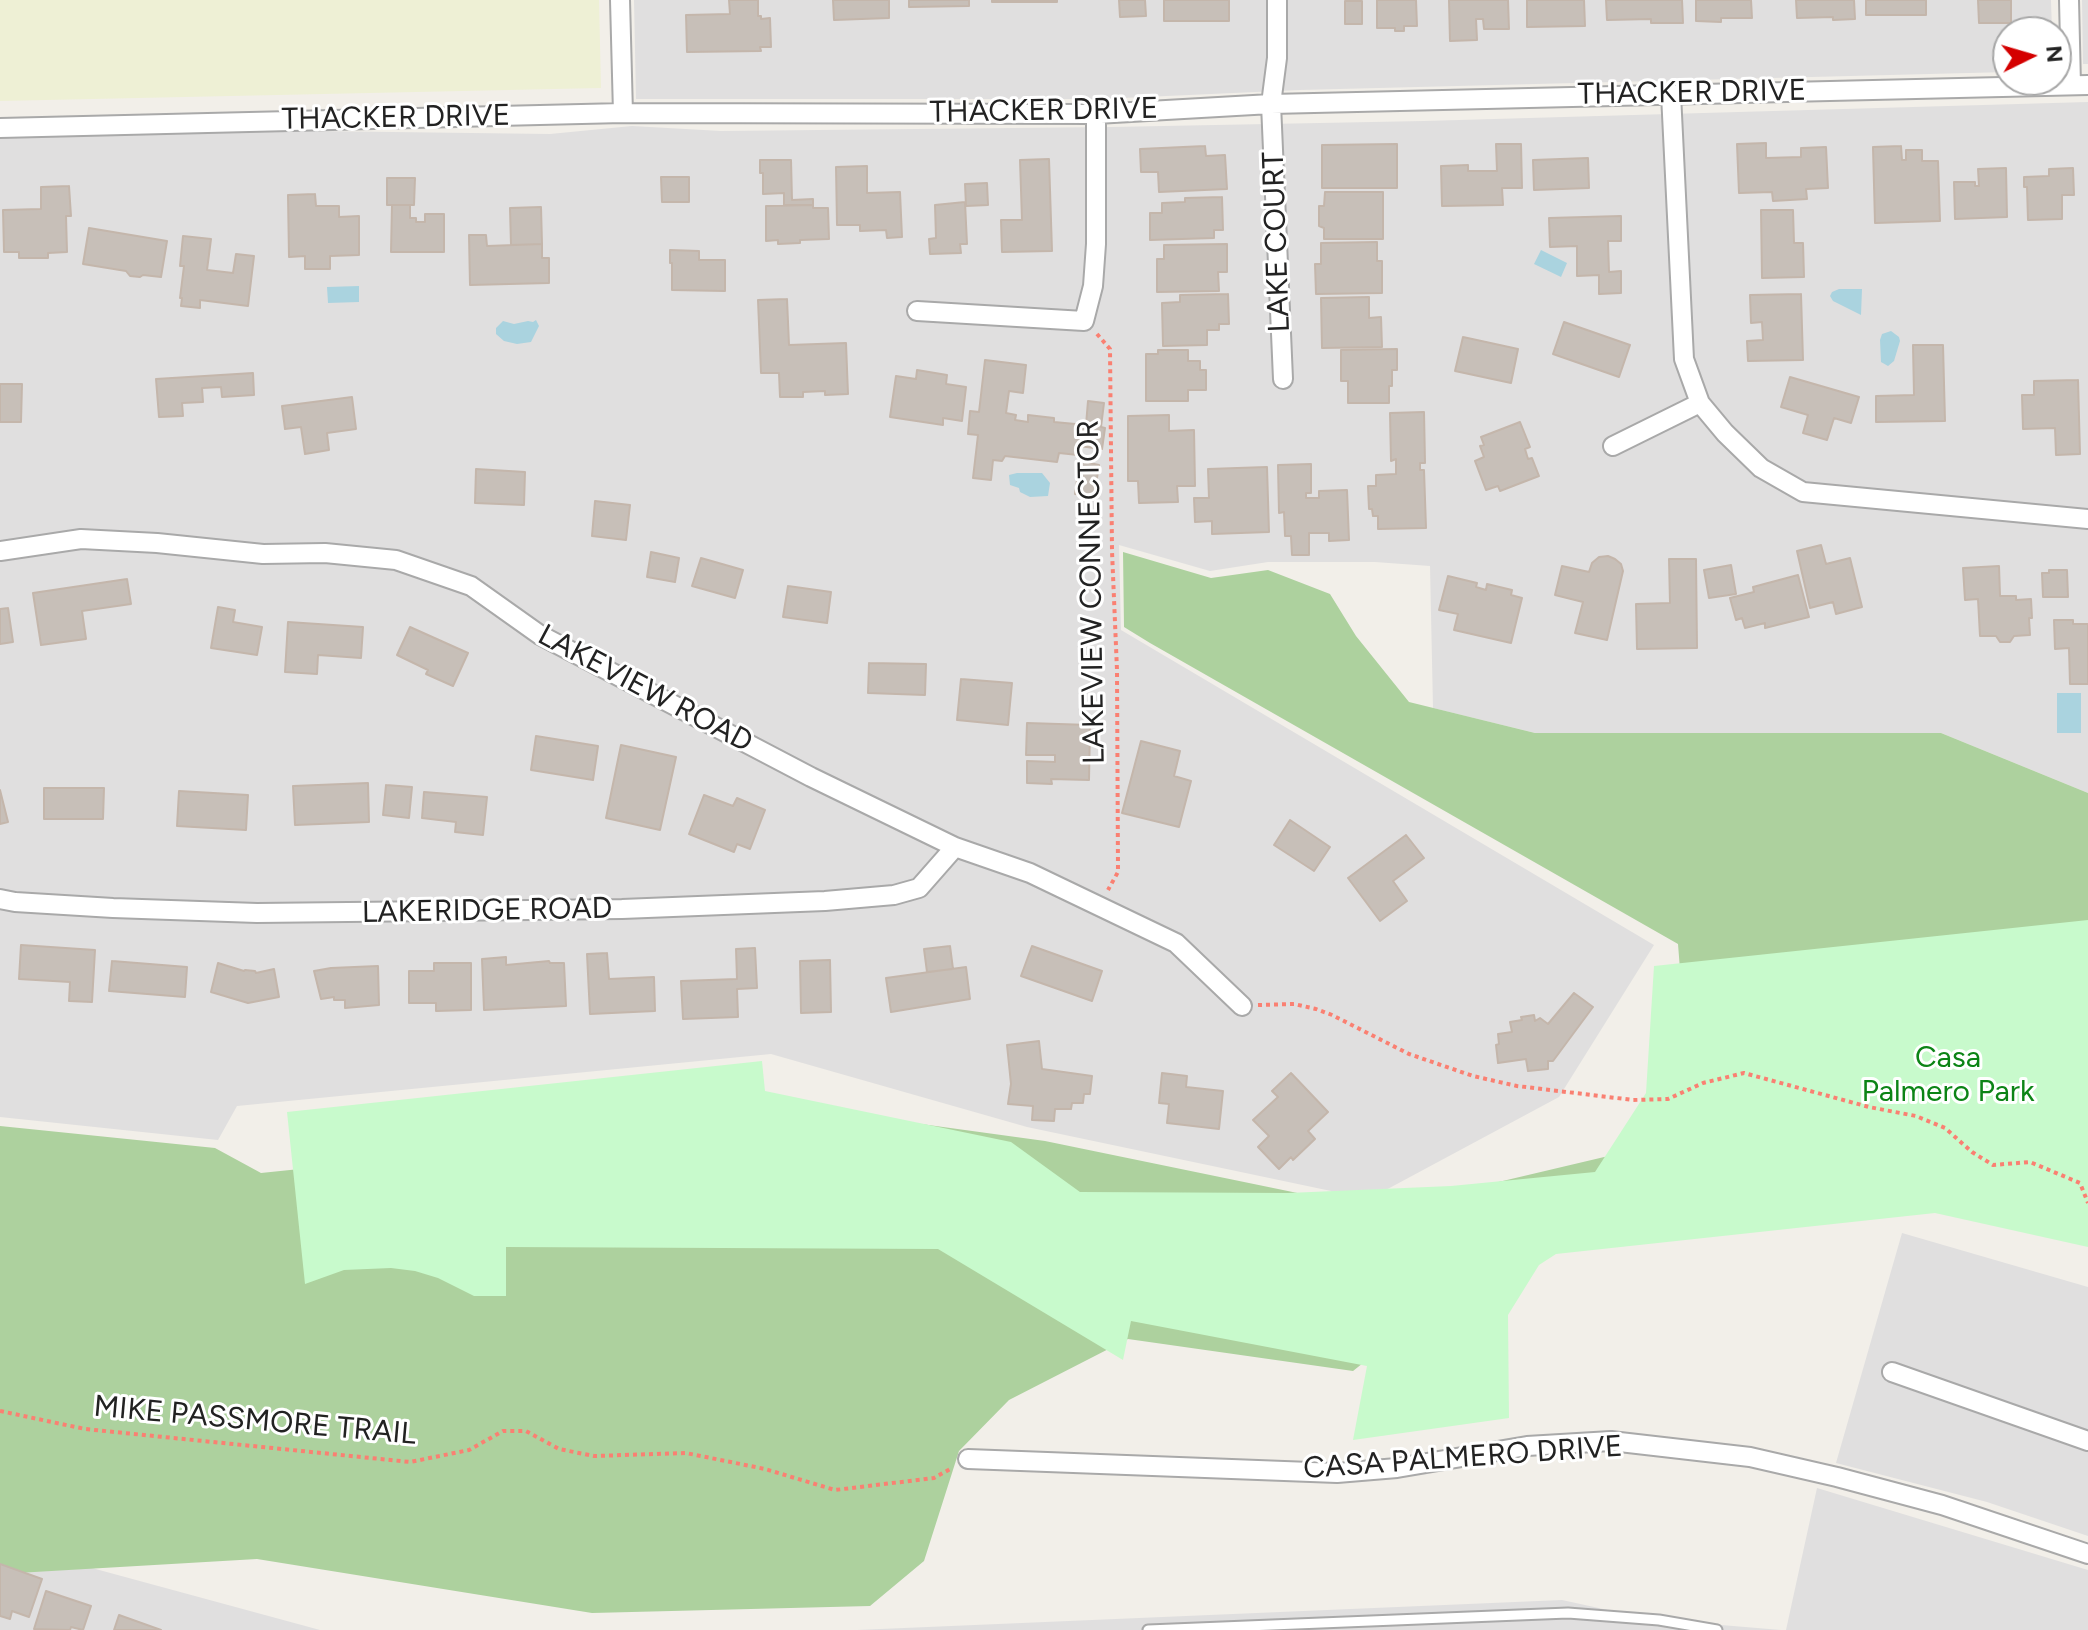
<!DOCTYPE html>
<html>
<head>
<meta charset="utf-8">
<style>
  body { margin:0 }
  #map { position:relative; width:2088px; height:1630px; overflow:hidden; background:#f2efe9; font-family:Figtree,sans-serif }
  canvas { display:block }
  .north { position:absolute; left:1992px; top:16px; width:80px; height:80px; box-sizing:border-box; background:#fff; border:2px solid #a7a7a7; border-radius:50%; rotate:85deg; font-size:22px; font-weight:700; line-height:32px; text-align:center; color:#222 }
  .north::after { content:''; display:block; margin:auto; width:28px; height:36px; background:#d40000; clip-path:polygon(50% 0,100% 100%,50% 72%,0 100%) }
</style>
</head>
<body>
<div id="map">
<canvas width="2088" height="1630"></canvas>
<div class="north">N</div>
</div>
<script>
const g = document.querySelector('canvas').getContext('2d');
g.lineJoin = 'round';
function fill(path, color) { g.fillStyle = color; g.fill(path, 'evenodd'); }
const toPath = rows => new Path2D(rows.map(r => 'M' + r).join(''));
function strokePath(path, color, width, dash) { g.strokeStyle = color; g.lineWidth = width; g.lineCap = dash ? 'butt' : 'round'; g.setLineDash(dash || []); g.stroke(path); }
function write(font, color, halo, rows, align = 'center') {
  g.font = font + ' Figtree,sans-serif'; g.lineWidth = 6; g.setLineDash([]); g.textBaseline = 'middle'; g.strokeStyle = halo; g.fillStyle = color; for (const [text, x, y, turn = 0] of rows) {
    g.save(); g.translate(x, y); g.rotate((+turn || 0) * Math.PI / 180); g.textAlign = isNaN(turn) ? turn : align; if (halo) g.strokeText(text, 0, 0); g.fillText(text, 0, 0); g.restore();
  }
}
const residential = toPath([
  [634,0,2051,0,2052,32,2008,32,2008,72,1300,90,1100,99,636,99],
  [2082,0,2088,0,2088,64,2083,64],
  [2088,102,2088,793,1941,733,1535,733,1433,708,1430,566,1375,562,1268,562,1210,571,1119,545,1121,630,1654,945,1559,1097,1369,1199,1027,1127,771,1054,237,1106,218,1140,0,1117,0,127,550,134,632,126,721,131,1111,127,1424,121],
  [1902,1233,2088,1287,2088,1536,1987,1502,1836,1463],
  [1817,1488,2088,1570,2088,1630,1786,1630],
  [0,1543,320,1630,0,1630],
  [1562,1600,1649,1619,1781,1630,857,1630]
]);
const farmland = toPath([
  [0,0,599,0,601,88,0,101]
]);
const forest = toPath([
  [1123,552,1211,578,1268,570,1330,594,1356,636,1409,702,1535,733,1941,733,2088,793,2088,1051,1546,1217,1353,1371,1128,1339,1009,1400,959,1451,924,1561,870,1606,592,1613,257,1559,0,1574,0,1126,215,1148,261,1173,841,1113,1045,1141,1380,1210,1693,1136,1678,944,1150,643,1124,627]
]);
const park = toPath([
  [2088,920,2088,1247,1935,1213,1556,1254,1539,1265,1508,1315,1509,1418,1353,1440,1367,1366,1131,1321,1123,1360,938,1249,506,1247,506,1296,474,1296,438,1278,415,1271,391,1268,344,1270,305,1284,287,1112,762,1061,765,1091,1011,1142,1080,1192,1288,1193,1451,1186,1595,1172,1646,1093,1654,966]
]);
const water = toPath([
  [1541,250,1567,263,1561,277,1534,264],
  [359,286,359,302,328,303,327,287],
  [1839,289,1862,289,1861,315,1833,301,1830,296,1832,292],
  [536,320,539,326,531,342,517,344,504,341,496,334,496,328,503,321,514,324,528,321,533,322],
  [1891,331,1899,337,1900,341,1894,361,1888,366,1881,362,1880,340,1882,334],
  [1017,473,1042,473,1050,483,1048,496,1030,497,1020,492,1019,488,1010,485,1009,475],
  [2057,693,2081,693,2081,733,2057,733]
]);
const building = toPath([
  [729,0,758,0,758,16,761,16,761,19,770,18,771,47,760,47,761,51,687,52,686,15,730,14,729,0],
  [833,0,889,0,889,18,834,20,833,0],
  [909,0,969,0,969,6,909,7,909,0],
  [992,0,1057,0,1057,2,992,2,992,0],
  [1119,0,1145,0,1146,16,1120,17,1119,0],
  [1164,0,1229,0,1229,21,1164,21,1164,0],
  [1377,0,1416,0,1417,26,1404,26,1404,31,1395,31,1395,28,1377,28,1377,0],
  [1449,0,1508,0,1509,29,1484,29,1483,19,1476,19,1477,40,1450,41,1449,0],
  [1527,0,1584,0,1585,26,1527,27,1527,0],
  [1606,0,1682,0,1683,23,1651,23,1651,19,1607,20,1606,0],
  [1696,0,1751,0,1752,18,1721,18,1721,22,1696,21,1696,0],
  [1796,0,1854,0,1855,19,1833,20,1833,17,1797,18,1796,0],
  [1866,0,1926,0,1926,15,1866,15,1866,0],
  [1978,0,2011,0,2011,23,1979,23,1978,0],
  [1345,1,1362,1,1362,24,1345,24,1345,1],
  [1766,143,1766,158,1801,157,1801,148,1826,147,1828,188,1806,189,1807,199,1773,201,1772,192,1739,193,1737,144,1766,143],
  [1397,144,1397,188,1322,188,1322,145,1397,144],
  [1496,144,1521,144,1522,188,1502,188,1503,205,1442,206,1441,166,1468,165,1468,171,1497,171,1496,144],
  [1205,146,1206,156,1225,155,1227,189,1159,192,1158,172,1141,172,1140,149,1205,146],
  [1901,146,1902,160,1906,160,1906,150,1922,150,1922,161,1938,161,1940,221,1875,223,1873,147,1901,146],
  [1588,158,1589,188,1534,190,1533,160,1588,158],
  [1049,159,1052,251,1002,252,1001,220,1022,220,1020,160,1049,159],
  [760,160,791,160,792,200,813,199,813,205,784,205,784,193,763,194,763,173,760,173,760,160],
  [867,166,867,193,900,192,902,237,887,238,886,230,860,231,860,225,837,225,836,167,867,166],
  [2006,168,2007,217,1955,219,1954,182,1975,182,1975,186,1979,186,1978,169,2006,168],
  [2073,168,2074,195,2062,195,2062,219,2028,220,2027,187,2024,187,2024,177,2049,176,2049,169,2073,168],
  [661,177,689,177,689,202,662,202,661,177],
  [387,178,415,178,414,205,387,205,387,178],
  [987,183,988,205,966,206,965,184,987,183],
  [69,186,71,216,66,216,67,252,48,253,48,258,19,258,19,252,4,252,3,210,41,209,41,187,69,186],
  [1325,192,1383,192,1383,239,1324,239,1324,228,1319,226,1319,206,1324,206,1325,192],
  [315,194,316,206,339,206,339,217,359,216,359,255,330,256,330,269,305,269,305,256,289,257,288,195,315,194],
  [1222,197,1223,230,1214,230,1214,238,1150,240,1150,213,1162,213,1162,203,1185,202,1185,198,1222,197],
  [965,202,967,244,960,244,961,253,930,254,929,239,936,238,935,205,965,202],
  [392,205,410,205,410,218,416,218,416,222,425,222,425,214,444,214,444,252,391,252,392,205],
  [813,205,813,208,828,208,829,239,800,240,800,243,778,244,778,240,766,241,766,206,813,205],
  [541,207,542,244,511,245,510,208,541,207],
  [1761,210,1793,210,1794,243,1803,243,1804,277,1762,278,1761,210],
  [1621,216,1621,241,1608,241,1609,272,1621,271,1621,293,1599,294,1599,275,1577,276,1577,246,1550,247,1549,218,1621,216],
  [89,228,167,241,161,277,143,275,140,277,130,276,126,271,83,264,89,228],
  [469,235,486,235,487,246,542,244,542,258,549,258,549,283,470,285,469,235],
  [183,236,211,239,207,270,233,273,236,254,254,256,248,306,200,300,200,308,181,306,182,298,180,298,184,266,180,266,183,236],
  [1377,242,1377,261,1382,261,1382,293,1316,294,1315,264,1321,264,1321,243,1377,242],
  [1227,244,1227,272,1218,272,1219,291,1157,292,1157,259,1164,259,1164,245,1227,244],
  [670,250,699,251,699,260,725,260,725,291,672,290,672,263,670,263,670,250],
  [1228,294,1229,324,1219,324,1219,330,1207,330,1207,345,1163,346,1162,303,1180,302,1180,295,1228,294],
  [1801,294,1803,360,1748,361,1747,341,1763,340,1762,322,1751,323,1750,295,1801,294],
  [1369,297,1369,318,1381,317,1382,347,1322,348,1321,298,1369,297],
  [787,299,789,345,846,343,848,394,825,395,825,391,803,392,803,397,780,397,779,373,761,373,758,300,787,299],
  [1564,322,1630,345,1619,377,1553,354,1564,322],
  [1463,337,1518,349,1511,383,1455,371,1463,337],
  [1913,345,1943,345,1945,421,1876,422,1876,396,1914,395,1913,345],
  [1397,349,1397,370,1392,370,1392,386,1389,386,1389,403,1348,403,1348,381,1341,381,1341,350,1397,349],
  [1158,350,1188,350,1188,361,1200,361,1200,370,1206,370,1206,390,1188,390,1188,401,1146,401,1146,354,1158,354,1158,350],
  [985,360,1026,365,1023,393,1009,391,1006,413,1016,415,1015,420,1028,422,1028,415,1054,418,1054,422,1086,425,1088,401,1104,403,1101,427,1105,428,1102,449,1079,446,1078,455,1059,453,1057,462,1005,456,1002,461,993,460,991,480,973,478,978,435,968,434,970,411,979,412,985,360],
  [917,370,947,375,946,384,966,387,962,421,943,418,943,425,890,417,896,376,916,379,917,370],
  [253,373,254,395,222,397,221,387,202,388,203,402,182,403,183,416,159,417,156,379,253,373],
  [1790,377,1859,397,1851,423,1834,418,1827,440,1803,433,1808,415,1781,407,1790,377],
  [2078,380,2080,454,2056,455,2055,428,2023,429,2022,395,2034,395,2034,381,2078,380],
  [0,384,22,384,21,422,0,422,0,384],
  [352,397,356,429,327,433,329,450,305,454,301,427,285,429,282,406,352,397],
  [1424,412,1425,463,1420,463,1420,470,1424,470,1426,528,1378,529,1378,516,1373,516,1372,509,1369,509,1368,486,1376,486,1376,475,1396,474,1396,459,1391,461,1390,413,1424,412],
  [1169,415,1169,431,1194,430,1195,486,1177,486,1178,502,1139,503,1138,481,1128,481,1128,416,1169,415],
  [1520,422,1530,447,1525,449,1528,459,1532,458,1539,476,1500,491,1498,486,1486,490,1475,461,1484,457,1480,446,1484,445,1481,437,1520,422],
  [1080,461,1099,465,1094,497,1075,494,1080,461],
  [1311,464,1311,493,1306,493,1306,498,1319,498,1319,491,1347,490,1349,540,1329,541,1329,533,1309,533,1309,555,1292,555,1291,536,1285,536,1284,512,1279,513,1278,465,1311,464],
  [1267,467,1269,532,1212,534,1212,521,1195,522,1194,498,1209,498,1208,469,1267,467],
  [476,469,525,472,524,505,475,503,476,469],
  [595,501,630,505,626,540,592,536,595,501],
  [1821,545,1826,564,1850,558,1862,607,1836,614,1833,602,1810,608,1797,551,1821,545],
  [651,552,679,558,675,582,647,577,651,552],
  [1608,556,1615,559,1621,564,1623,571,1607,640,1575,633,1583,602,1555,595,1562,566,1589,572,1592,563,1599,557,1608,556],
  [701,558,743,570,735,598,692,586,701,558],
  [1669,559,1696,559,1697,648,1637,649,1636,604,1670,603,1669,559],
  [1731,565,1736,594,1709,598,1704,570,1731,565],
  [1999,566,2000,596,2016,596,2016,600,2031,599,2032,618,2029,618,2030,635,2014,636,2010,642,2000,642,1996,636,1980,636,1978,599,1965,600,1963,568,1999,566],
  [2049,570,2067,570,2068,597,2043,597,2042,573,2049,573,2049,570],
  [1798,575,1809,617,1765,628,1765,623,1745,628,1742,618,1736,620,1730,598,1754,592,1753,587,1798,575],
  [1448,576,1477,583,1476,587,1486,590,1487,584,1512,590,1511,595,1522,598,1511,643,1454,630,1458,614,1439,610,1448,576],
  [127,579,131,604,82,611,86,639,41,645,33,593,127,579],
  [788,586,831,592,827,623,783,617,788,586],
  [218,607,235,610,233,622,262,627,257,655,211,648,218,607],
  [8,608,13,642,0,644,0,609,8,608],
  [2054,620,2073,620,2073,624,2088,624,2088,684,2070,684,2069,648,2055,649,2054,620],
  [288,622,363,627,361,658,318,655,317,674,285,672,288,622],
  [410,627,468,653,453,686,426,674,428,670,397,655,410,627],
  [869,663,926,664,925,695,868,693,869,663],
  [961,679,1012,683,1008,725,957,720,961,679],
  [1027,723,1090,725,1089,780,1051,779,1052,784,1027,783,1027,761,1055,762,1055,755,1026,755,1027,723],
  [536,736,598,746,593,780,531,770,536,736],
  [1141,741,1180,751,1174,776,1191,781,1179,827,1122,813,1141,741],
  [621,745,676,757,660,830,606,818,621,745],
  [368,783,369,822,295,825,293,786,368,783],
  [386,785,412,787,409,818,383,815,386,785],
  [44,788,104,788,103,819,44,819,44,788],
  [0,790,8,822,0,824,0,790],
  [179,791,248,795,246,830,177,826,179,791],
  [424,792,487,797,483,835,455,832,456,822,422,818,424,792],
  [704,795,733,806,737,798,765,810,750,849,737,844,734,852,689,834,704,795],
  [1290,820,1330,847,1314,871,1274,845,1290,820],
  [1406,835,1424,858,1393,881,1407,901,1380,921,1348,878,1406,835],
  [21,945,95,950,92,1002,69,1001,70,982,19,979,21,945],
  [950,946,953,969,927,972,924,949,950,946],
  [1032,946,1102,971,1092,1001,1021,976,1032,946],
  [755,948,757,988,737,989,738,1017,683,1019,681,981,737,979,736,949,755,948],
  [607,953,609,979,654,977,655,1011,590,1014,587,954,607,953],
  [506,957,506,965,549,961,550,963,564,963,566,1006,484,1010,482,959,506,957],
  [830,960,831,1012,801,1013,800,961,830,960],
  [112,961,187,967,185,997,109,991,112,961],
  [218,963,244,971,245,970,255,971,256,973,274,969,279,997,248,1003,211,992,218,963],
  [434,963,471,963,471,1010,436,1011,436,1003,409,1003,409,971,434,971,434,963],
  [378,966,379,1005,345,1008,345,1000,334,1000,334,997,321,999,314,971,331,968,378,966],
  [966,967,970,999,891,1012,886,978,966,967],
  [1574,993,1593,1007,1553,1061,1548,1061,1548,1069,1528,1071,1526,1059,1498,1063,1496,1045,1499,1044,1498,1034,1512,1032,1510,1022,1522,1020,1521,1017,1534,1015,1535,1021,1540,1018,1548,1024,1574,993],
  [1039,1041,1042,1069,1092,1076,1090,1094,1084,1094,1083,1103,1072,1103,1071,1109,1055,1109,1054,1121,1032,1120,1033,1106,1008,1104,1011,1084,1007,1045,1039,1041],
  [1162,1073,1187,1076,1186,1087,1223,1091,1219,1129,1167,1123,1169,1104,1159,1103,1162,1073],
  [1291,1073,1328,1112,1308,1131,1315,1139,1293,1160,1291,1157,1279,1169,1258,1147,1269,1136,1253,1120,1278,1097,1272,1091,1291,1073],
  [0,1564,42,1579,29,1617,12,1611,10,1619,0,1616,0,1564],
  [46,1591,91,1606,83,1630,71,1627,70,1630,34,1629,46,1591],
  [119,1615,161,1630,114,1630,119,1615]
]);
const path = toPath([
  [1097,334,1110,349,1112,551,1117,670,1118,872,1108,890],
  [1258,1005,1294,1004,1316,1009,1332,1015,1409,1054,1473,1076,1517,1086,1633,1100,1668,1099,1703,1083,1744,1073,1869,1107,1916,1116,1945,1128,1972,1152,1993,1165,2030,1162,2080,1183,2088,1203],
  [0,1411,85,1429,410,1462,469,1450,503,1431,526,1431,559,1449,594,1456,686,1453,765,1469,835,1490,934,1478,952,1468]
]);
const lane = toPath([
  [1148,1630,1568,1613,1659,1620,1717,1630]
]);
const street = toPath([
  [620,0,623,113],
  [1277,0,1277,58,1271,104,1283,379],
  [2069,0,2071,85],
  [1671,94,1684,359,1700,403,1725,433,1761,468,1803,492,2088,519],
  [0,128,623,113,1096,114,1271,104,2088,85],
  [917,311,1084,321,1093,286,1096,244,1096,114],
  [1613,446,1700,403],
  [0,551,81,539,157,543,263,554,325,553,396,560,471,586,540,635,811,777,955,847,1030,873,1176,943,1242,1006],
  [0,899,15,902,113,908,257,913,622,909,825,901,894,895,919,888,955,847],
  [1892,1372,2088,1441],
  [968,1459,1337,1473,1397,1468,1527,1446,1611,1441,1750,1457,1837,1477,1942,1505,2088,1554]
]);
const streetNames = [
  ["THACKER DRIVE",1692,93,-1],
  ["THACKER DRIVE",1044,111,-1],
  ["THACKER DRIVE",396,118,-1],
  ["LAKE COURT",1277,242,-92],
  ["LAKEVIEW CONNECTOR",1092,592,-91],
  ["LAKEVIEW ROAD",645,689,28],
  ["LAKERIDGE ROAD",487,911,-1],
  ["MIKE PASSMORE TRAIL",255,1421,5],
  ["CASA PALMERO DRIVE",1463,1458,-4]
];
const parkNames = [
  ["Casa",1948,1058],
  ["Palmero Park",1948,1092]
];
fill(residential, '#e0dfdf');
fill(farmland, '#eef0d5');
fill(forest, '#add19e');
fill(park, '#c8facc');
fill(water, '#aad3df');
fill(building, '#c7bfb8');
strokePath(building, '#c4b6ab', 2);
strokePath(lane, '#a9a9a9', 13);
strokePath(street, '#a9a9a9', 22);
strokePath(path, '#fa8072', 4, [4, 4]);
strokePath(lane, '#fff', 9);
strokePath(street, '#fff', 18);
write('30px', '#222', '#fff', streetNames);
write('30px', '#0c8416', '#fff', parkNames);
</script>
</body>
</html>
